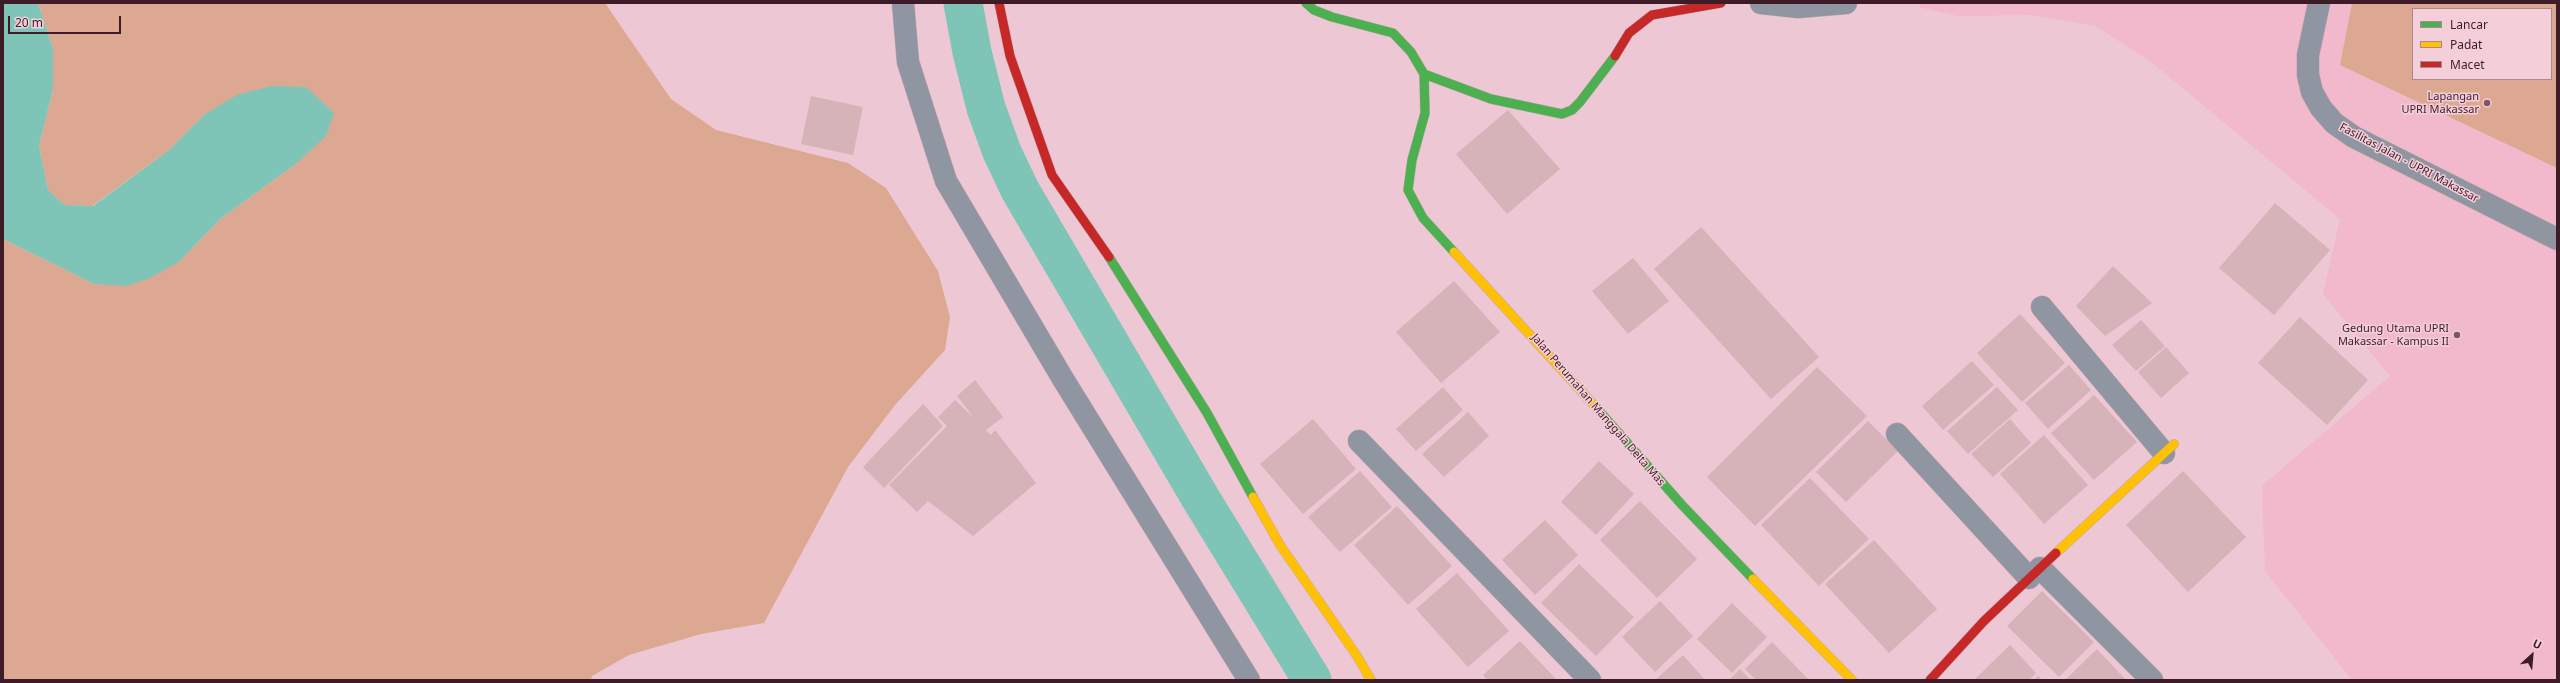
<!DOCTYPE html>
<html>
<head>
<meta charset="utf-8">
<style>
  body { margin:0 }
  #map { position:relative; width:2560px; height:683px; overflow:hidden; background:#edc7d3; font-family:"Noto Sans",sans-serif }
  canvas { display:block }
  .frame { position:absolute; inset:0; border:4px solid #3d1c28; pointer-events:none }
  .legend { position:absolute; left:2412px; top:8px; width:140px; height:72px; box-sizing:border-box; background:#f4cfda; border:1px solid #ab8793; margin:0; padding:5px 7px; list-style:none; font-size:12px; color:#3d1c28 }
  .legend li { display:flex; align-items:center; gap:8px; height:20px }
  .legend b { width:20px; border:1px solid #ab8793 }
  .north { position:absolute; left:2512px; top:635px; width:40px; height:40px; -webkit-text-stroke:3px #f4cfda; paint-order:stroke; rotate:26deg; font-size:11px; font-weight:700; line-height:16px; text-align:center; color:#3d1c28 }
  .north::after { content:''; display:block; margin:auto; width:14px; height:18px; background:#3d1c28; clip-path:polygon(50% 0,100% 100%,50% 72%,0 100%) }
  .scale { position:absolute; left:8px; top:16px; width:113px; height:18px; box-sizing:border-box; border:2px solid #3d1c28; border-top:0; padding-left:5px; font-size:12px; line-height:14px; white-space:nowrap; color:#3d1c28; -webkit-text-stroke:3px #f4cfda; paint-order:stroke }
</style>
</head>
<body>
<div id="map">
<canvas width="2560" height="683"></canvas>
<div class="frame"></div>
<ul class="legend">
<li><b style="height:5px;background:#4caf50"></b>Lancar</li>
<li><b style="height:5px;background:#ffc107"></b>Padat</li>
<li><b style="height:5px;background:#c62828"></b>Macet</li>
</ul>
<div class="north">U</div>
<div class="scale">20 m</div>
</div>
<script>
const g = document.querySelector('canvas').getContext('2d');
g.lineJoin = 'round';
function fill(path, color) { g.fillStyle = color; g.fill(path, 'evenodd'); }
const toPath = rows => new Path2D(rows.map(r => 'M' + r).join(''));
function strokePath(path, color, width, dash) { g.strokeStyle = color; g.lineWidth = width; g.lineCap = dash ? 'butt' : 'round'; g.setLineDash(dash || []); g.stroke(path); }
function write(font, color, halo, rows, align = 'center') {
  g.font = font + ' "Noto Sans",sans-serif'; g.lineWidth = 3; g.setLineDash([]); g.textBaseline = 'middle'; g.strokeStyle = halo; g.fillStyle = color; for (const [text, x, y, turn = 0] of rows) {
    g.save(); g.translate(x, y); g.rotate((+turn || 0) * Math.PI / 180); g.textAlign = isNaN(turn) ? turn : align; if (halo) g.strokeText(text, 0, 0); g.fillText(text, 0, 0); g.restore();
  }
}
const built = toPath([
  [1920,3,2557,3,2557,680,2352,680,2265,571,2262,486,2390,376,2323,294,2340,219,2150,61,2095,26,2032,15,1958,16,1919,7],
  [2413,9,2551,9,2551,79,2413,79]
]);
const green = toPath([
  [38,3,605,3,671,99,716,130,848,163,886,188,938,271,950,317,945,350,895,405,848,467,764,623,701,634,629,655,592,676,591,680,3,680,3,239,94,284,179,262,220,219,297,163,205,114,169,150,92,206,65,205,48,190,39,146,53,89,53,49],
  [2352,3,2557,3,2557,168,2340,65],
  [2413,9,2551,9,2551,79,2413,79]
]);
const water = toPath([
  [3,3,38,3,53,49,53,89,39,146,48,190,65,205,93,206,169,150,205,114,237,95,271,86,306,87,334,113,326,136,297,163,220,219,179,262,150,278,127,286,94,284,3,239]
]);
const canal = toPath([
  [963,3,972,52,986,108,1002,152,1020,190,1201,499,1312,680]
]);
const building = toPath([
  [811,96,863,107,853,155,801,144],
  [1508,110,1560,169,1507,214,1456,154],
  [2275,203,2330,250,2274,315,2219,268],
  [1701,227,1819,357,1771,399,1654,269],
  [1633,258,1669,301,1628,334,1592,291],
  [2113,266,2152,303,2105,336,2076,306],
  [1454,281,1500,332,1441,383,1396,332],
  [2020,314,2065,363,2022,402,1977,353],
  [2300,317,2368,380,2327,425,2258,363],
  [2141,320,2165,346,2136,371,2112,345],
  [2166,347,2189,373,2161,398,2138,372],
  [1972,361,1994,385,1943,430,1922,406],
  [2069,365,2091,390,2048,429,2025,403],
  [1817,367,1867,416,1755,526,1707,477],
  [975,380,1003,417,986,430,991,435,995,430,1036,483,973,536,928,501,917,512,889,485,947,426,938,417,955,400,974,418,957,396],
  [1443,387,1463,410,1416,451,1396,429],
  [1997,387,2018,410,1968,454,1947,431],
  [2094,395,2137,442,2094,480,2051,433],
  [923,404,943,426,884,488,863,467],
  [1468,412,1489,436,1444,477,1422,454],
  [1313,419,1356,469,1303,514,1260,464],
  [2010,419,2031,443,1993,477,1971,454],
  [1868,421,1898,451,1846,502,1816,472],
  [2044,435,2088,485,2044,524,2000,474],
  [1599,461,1634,494,1596,535,1561,502],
  [1360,471,1392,507,1340,552,1308,517],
  [2183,471,2246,537,2188,592,2126,525],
  [1810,478,1869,539,1819,586,1761,525],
  [1640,501,1697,559,1657,598,1600,540],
  [1397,506,1452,566,1408,605,1354,545],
  [1545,520,1578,555,1535,595,1502,560],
  [1874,540,1937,609,1889,653,1825,584],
  [1579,564,1634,617,1596,656,1541,603],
  [1457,573,1509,631,1468,667,1416,609],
  [2042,591,2094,642,2059,677,2007,626],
  [1660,601,1693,636,1655,672,1622,637],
  [1732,603,1767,637,1732,673,1697,639],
  [1520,641,1557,680,1488,680,1483,675],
  [1772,642,1809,680,1756,680,1745,669],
  [2010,645,2036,673,2029,680,1974,680],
  [2097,649,2126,680,2065,680],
  [1683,655,1705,680,1655,680],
  [1740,669,1751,680,1729,680],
  [2038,676,2042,680,2034,680]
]);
const lane = toPath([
  [2319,3,2308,55,2308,75,2312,92,2321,108,2334,123,2354,137,2557,239]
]);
const street = toPath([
  [903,3,908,62,946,181,1063,379,1249,680],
  [1761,3,1798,7,1846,3],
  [2042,307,2164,453],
  [1897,434,2029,578],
  [1359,441,1590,680],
  [2040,568,2152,680]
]);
const fast = toPath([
  [1306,3,1314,10,1332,17,1393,33,1411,52,1424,74,1425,113,1412,160,1408,190,1423,218,1454,252],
  [1424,74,1491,99,1562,114,1572,110,1580,102,1615,56],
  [1109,257,1207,413,1253,497],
  [1594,405,1682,505,1753,579]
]);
const slow = toPath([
  [1454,252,1594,405],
  [1253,497,1280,545,1357,656,1371,680],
  [2056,553,2174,444],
  [1753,579,1852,680]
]);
const jam = toPath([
  [999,3,1010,56,1052,175,1109,257],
  [1615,56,1629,33,1652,15,1721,3],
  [1930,680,1984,621,2056,553]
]);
const markers = [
  [2487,103,4,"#7b5864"],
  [2457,335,4,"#7b5864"]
];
const poiNames = [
  ["Lapangan",2479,97],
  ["UPRI Makassar",2479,110],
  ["Gedung Utama UPRI",2449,329],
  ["Makassar - Kampus II",2449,342]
];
const streetNames = [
  ["Fasilitas Jalan - UPRI Makassar",2409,163,28],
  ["Jalan Perumahan Manggala Delta Mas",1598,410,49]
];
fill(built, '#f2b8cb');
fill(green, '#dda891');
fill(water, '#7ec5b8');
strokePath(canal, '#7ec5b8', 39);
fill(building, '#d5b3b9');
strokePath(lane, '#c7a8b2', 23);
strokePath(street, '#c7a8b2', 23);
strokePath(fast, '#c7a8b2', 10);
strokePath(slow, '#c7a8b2', 10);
strokePath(jam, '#c7a8b2', 10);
strokePath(lane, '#8f95a1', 22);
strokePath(street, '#8f95a1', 22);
strokePath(fast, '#4caf50', 9);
strokePath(slow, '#ffc107', 9);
strokePath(jam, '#c62828', 9);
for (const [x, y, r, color] of markers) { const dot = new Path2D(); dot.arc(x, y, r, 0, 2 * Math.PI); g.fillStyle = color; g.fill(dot); strokePath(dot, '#f4cfda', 1.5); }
write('11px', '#3d1c28', '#f4cfda', poiNames, 'right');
write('11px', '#3d1c28', '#f4cfda', streetNames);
</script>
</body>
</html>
